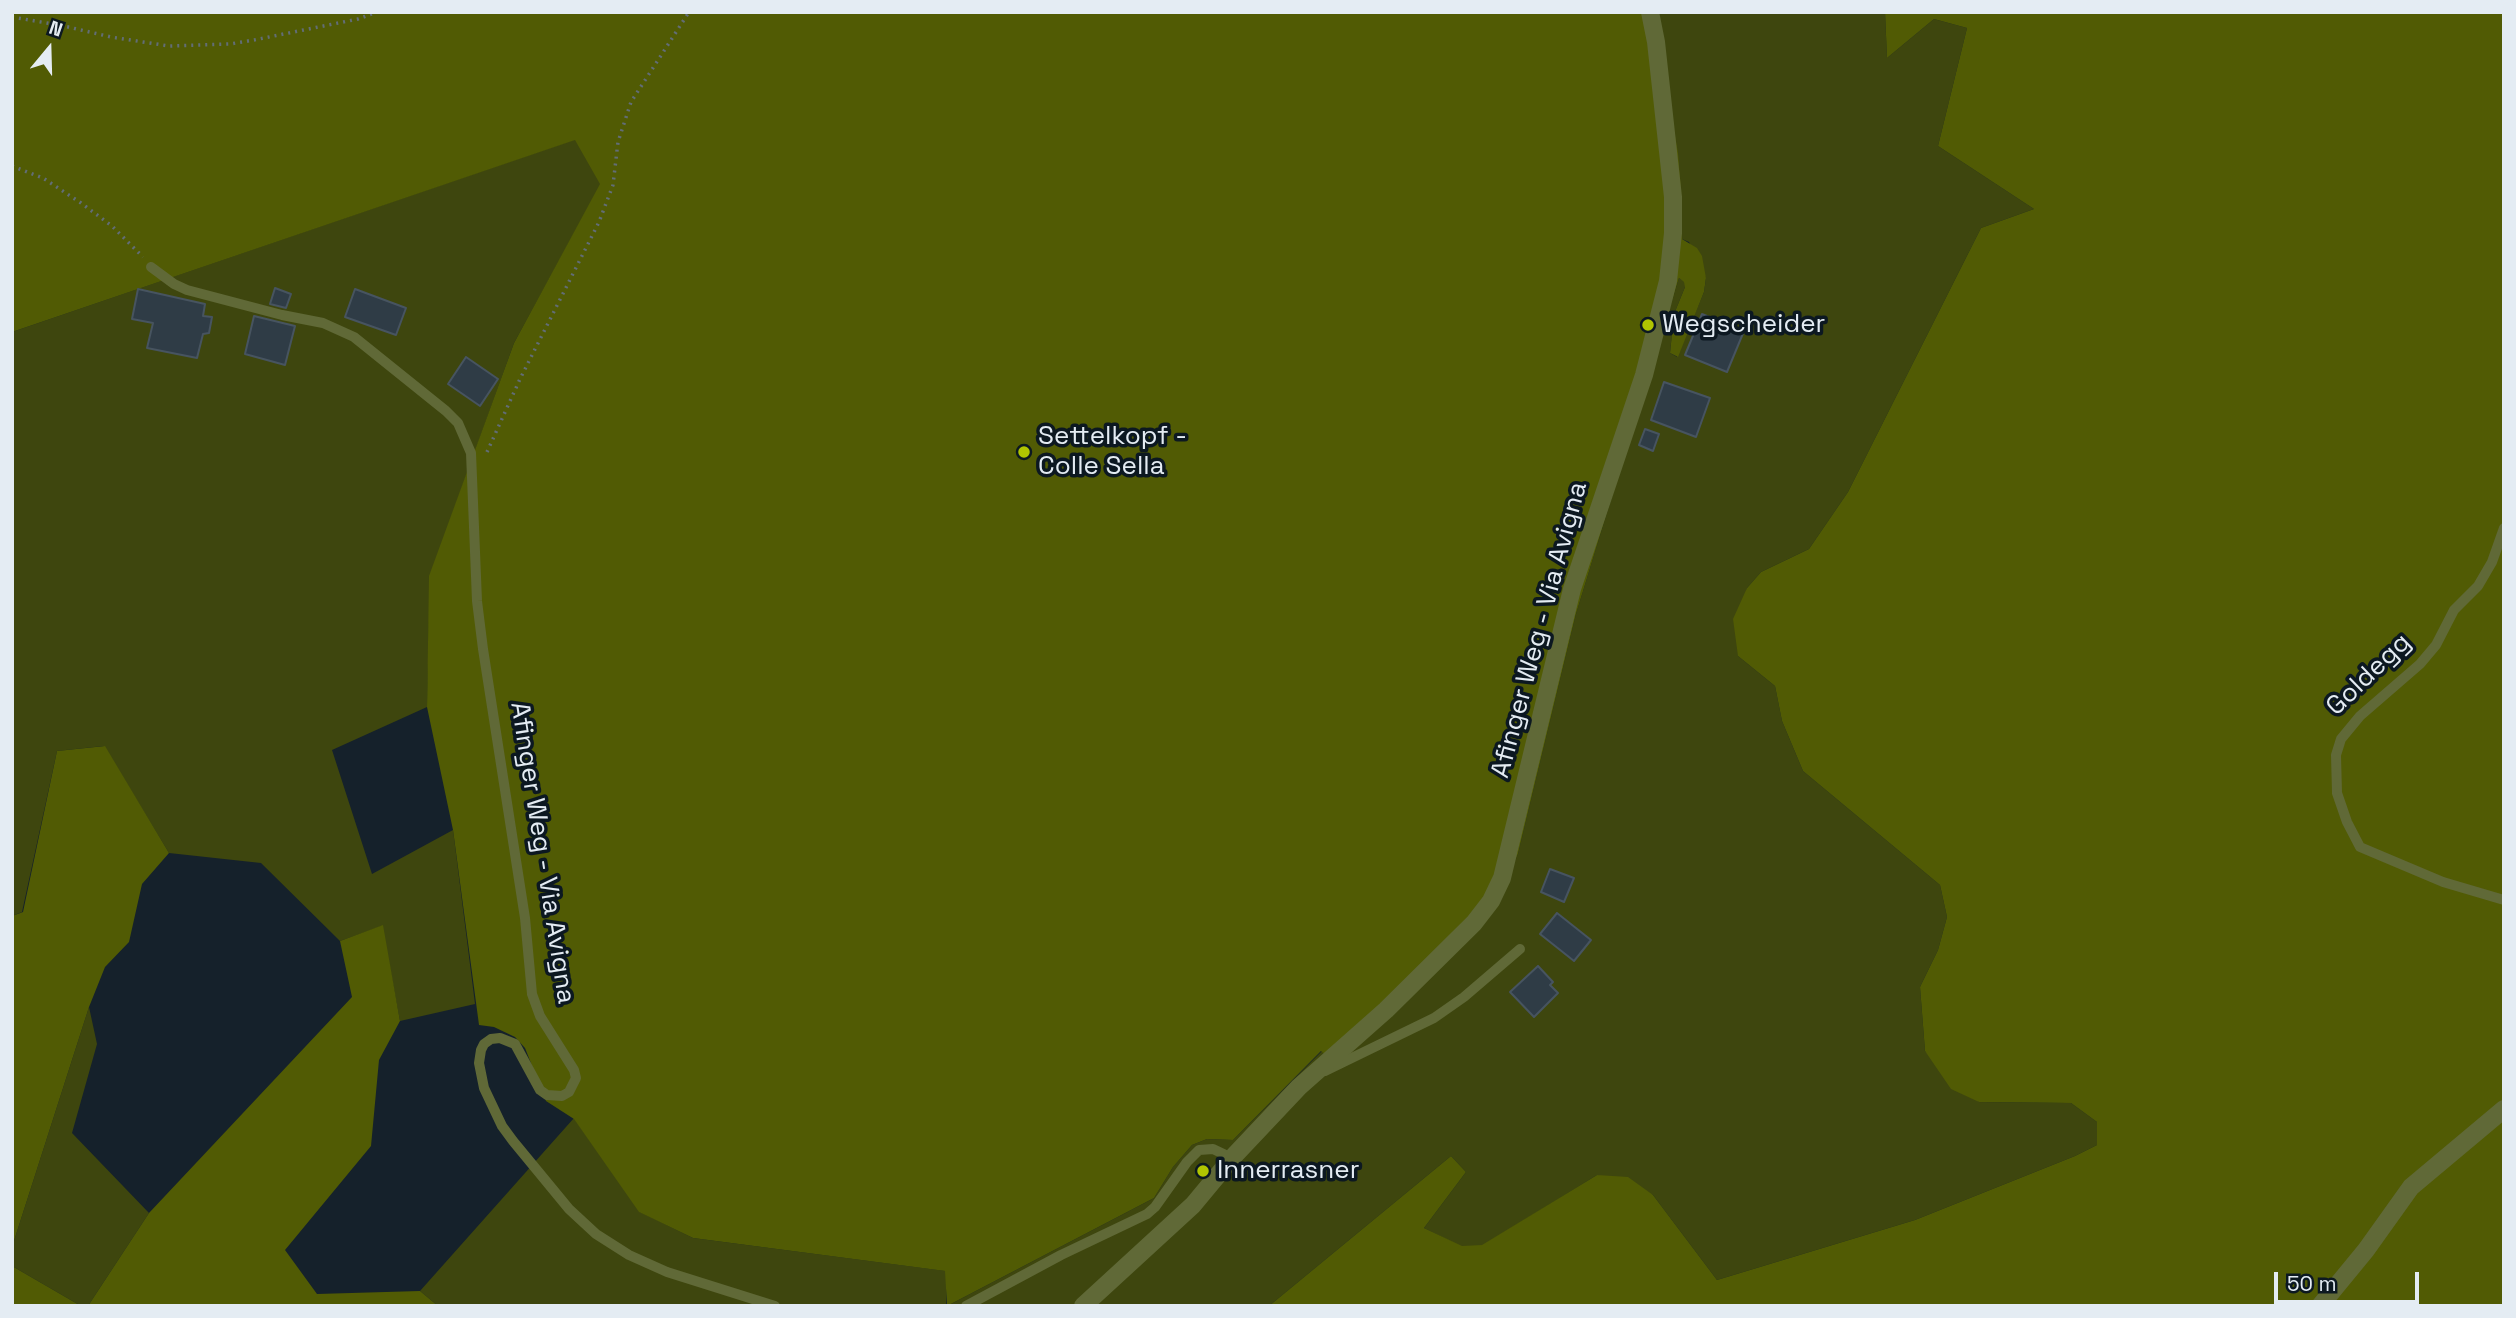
<!DOCTYPE html>
<html>
<head>
<meta charset="utf-8">
<style>
  body { margin:0 }
  #map { position:relative; width:2516px; height:1318px; overflow:hidden; background:#15212b; font-family:"Space Grotesk",sans-serif }
  canvas { display:block }
  .frame { position:absolute; inset:0; border:14px solid #e4ecf3; pointer-events:none }
  .north { position:absolute; left:14px; top:14px; width:70px; height:70px; -webkit-text-stroke:5px #0c1821; paint-order:stroke; rotate:19deg; font-size:19px; font-weight:700; line-height:28px; text-align:center; color:#e4ecf3 }
  .north::after { content:''; display:block; margin:auto; width:24px; height:32px; background:#e4ecf3; clip-path:polygon(50% 0,100% 100%,50% 72%,0 100%) }
  .scale { position:absolute; left:2274px; top:1272px; width:145px; height:32px; box-sizing:border-box; border:4px solid #e4ecf3; border-top:0; padding-left:9px; font-size:21px; line-height:24px; white-space:nowrap; color:#e4ecf3; -webkit-text-stroke:5px #0c1821; paint-order:stroke }
</style>
</head>
<body>
<div id="map">
<canvas width="2516" height="1318"></canvas>
<div class="frame"></div>
<div class="north">N</div>
<div class="scale">50 m</div>
</div>
<script>
const g = document.querySelector('canvas').getContext('2d');
g.lineJoin = 'round';
function fill(path, color) { g.fillStyle = color; g.fill(path, 'evenodd'); }
const toPath = rows => new Path2D(rows.map(r => 'M' + r).join(''));
function strokePath(path, color, width, dash) { g.strokeStyle = color; g.lineWidth = width; g.lineCap = dash ? 'butt' : 'round'; g.setLineDash(dash || []); g.stroke(path); }
function write(font, color, halo, rows, align = 'center') {
  g.font = font + ' "Space Grotesk",sans-serif'; g.lineWidth = 7; g.setLineDash([]); g.textBaseline = 'middle'; g.strokeStyle = halo; g.fillStyle = color; for (const [text, x, y, turn = 0] of rows) {
    g.save(); g.translate(x, y); g.rotate((+turn || 0) * Math.PI / 180); g.textAlign = isNaN(turn) ? turn : align; if (halo) g.strokeText(text, 0, 0); g.fillText(text, 0, 0); g.restore();
  }
}
const green = toPath([
  [1653,12,1885,12,1887,58,1934,19,1967,28,1938,146,2034,209,1981,228,1848,492,1809,549,1761,572,1747,588,1738,656,1775,686,1782,721,1803,771,1940,885,1947,917,1938,950,1920,987,1925,1051,1979,1102,2071,1103,2097,1122,2097,1145,2075,1156,1915,1220,1717,1280,1653,1195,1597,1175,1482,1246,1462,1247,1424,1228,1466,1172,1451,1156,1269,1306,947,1306,1154,1198,1173,1167,1192,1145,1207,1139,1233,1140,1322,1051,1334,1062,1491,912,1518,854,1576,614,1679,278,1685,282,1685,287,1674,314,1670,353,1677,357,1704,292,1706,278,1689,242,1682,239,1681,191],
  [576,139,601,184,514,343,430,576,427,707,332,750,372,874,453,830,475,1004,400,1021,382,926,340,941,261,863,169,853,104,746,57,751,22,912,12,916,12,332],
  [89,1007,97,1044,72,1133,149,1213,88,1306,81,1306,12,1266,12,1247],
  [574,1118,640,1212,693,1238,946,1271,946,1306,438,1306,420,1291]
]);
const forest = toPath([
  [12,12,1653,12,1678,153,1681,191,1682,239,1697,248,1702,256,1706,278,1704,292,1678,357,1670,353,1674,314,1685,287,1684,282,1679,278,1576,614,1518,854,1491,912,1334,1062,1321,1051,1233,1140,1207,1139,1192,1145,1173,1167,1154,1198,947,1306,945,1271,693,1238,639,1212,574,1119,546,1101,525,1048,515,1037,494,1027,479,1025,453,830,427,707,429,576,514,343,600,184,575,140,12,332],
  [1885,12,2504,12,2504,1306,1269,1306,1451,1156,1466,1172,1424,1228,1462,1246,1482,1245,1597,1175,1628,1177,1653,1195,1717,1280,1915,1220,2075,1156,2097,1145,2097,1122,2071,1103,1979,1102,1951,1089,1925,1051,1920,987,1938,950,1947,917,1940,885,1803,771,1782,721,1775,686,1738,656,1733,619,1747,588,1761,572,1809,549,1848,492,1981,228,2034,209,1938,146,1967,28,1934,19,1887,58],
  [105,746,169,853,142,884,129,942,105,967,89,1007,12,1247,12,916,23,912,57,751],
  [383,925,400,1021,379,1060,371,1146,285,1250,317,1294,420,1291,438,1306,88,1306,149,1213,352,997,340,941],
  [12,1266,81,1306,12,1306]
]);
const building = toPath([
  [275,288,291,294,286,308,270,304,275,288],
  [138,289,205,304,203,316,212,317,209,333,203,334,197,358,147,348,153,323,132,319,138,289],
  [355,289,406,308,396,335,345,317,355,289],
  [1702,314,1744,331,1727,372,1685,355,1702,314],
  [254,316,295,326,285,365,245,354,254,316],
  [466,357,498,379,480,406,448,384,466,357],
  [1664,382,1710,398,1696,437,1651,420,1664,382],
  [1645,429,1659,434,1653,451,1639,445,1645,429],
  [1550,869,1574,878,1564,902,1541,892,1550,869],
  [1557,913,1591,940,1574,961,1540,934,1557,913],
  [1538,966,1553,982,1550,985,1558,993,1534,1017,1510,992,1538,966]
]);
const path = toPath([
  [12,17,64,26,111,37,169,46,230,44,254,40,358,19,377,12],
  [12,166,43,178,81,203,112,226,143,257],
  [487,452,520,379,599,222,613,185,618,142,631,102,689,12]
]);
const service = toPath([
  [151,267,174,284,187,290,282,315,323,323,354,337,446,411,458,423,471,453,477,601,483,649,525,918,532,994,540,1016,574,1070,576,1078,569,1092,562,1096,547,1095,540,1090,515,1044,500,1038,491,1039,484,1044,481,1050,479,1063,484,1088,502,1126,513,1141,569,1209,596,1234,629,1255,667,1272,775,1306],
  [2504,528,2492,562,2478,586,2454,610,2436,645,2420,664,2360,716,2341,739,2336,755,2337,793,2347,822,2360,847,2443,882,2504,900],
  [1325,1071,1434,1018,1464,997,1520,949],
  [966,1306,1061,1255,1147,1214,1155,1207,1187,1162,1199,1150,1213,1149,1232,1158]
]);
const minor = toPath([
  [2320,1306,2366,1250,2411,1187,2504,1109]
]);
const tertiary = toPath([
  [1083,1306,1193,1205,1232,1158,1299,1087,1386,1010,1474,923,1491,901,1502,878,1572,589,1644,375,1668,281,1673,233,1673,197,1656,42,1650,12]
]);
const markers = [
  [1648,325,7,"#b0c501"],
  [1024,452,7,"#b0c501"],
  [1203,1171,7,"#b0c501"]
];
const poiNames = [
  ["Wegscheider",1662,325],
  ["Settelkopf -",1038,437],
  ["Colle Sella",1038,467],
  ["Innerrasner",1217,1171]
];
const streetNames = [
  ["Afinger Weg - Via Avigna",1540,630,-75],
  ["Goldegg",2369,675,-44],
  ["Afinger Weg - Via Avigna",542,853,81]
];
fill(green, '#3e460e');
fill(forest, '#515b04');
fill(building, '#2f3c46');
strokePath(building, '#475460', 2);
strokePath(path, '#626d76', 3.5, [2, 5]);
strokePath(service, '#606937', 10);
strokePath(minor, '#606937', 18);
strokePath(tertiary, '#606937', 18);
for (const [x, y, r, color] of markers) { const dot = new Path2D(); dot.arc(x, y, r, 0, 2 * Math.PI); g.fillStyle = color; g.fill(dot); strokePath(dot, '#0c1821', 2.5); }
write('26px', '#e4ecf3', '#0c1821', poiNames, 'left');
write('26px', '#e4ecf3', '#0c1821', streetNames);
</script>
</body>
</html>
